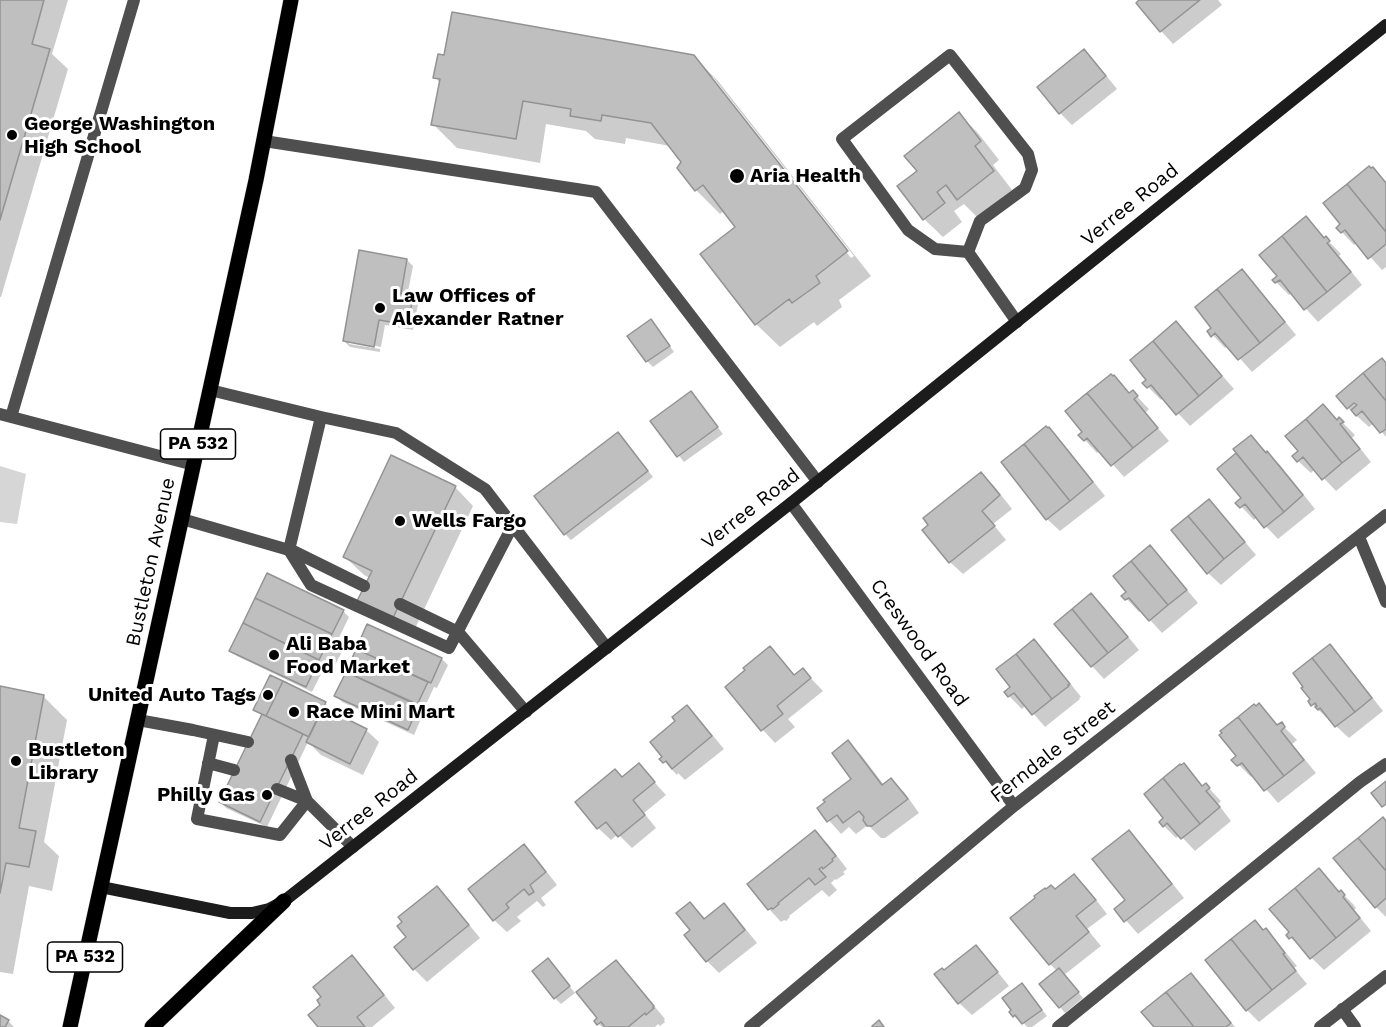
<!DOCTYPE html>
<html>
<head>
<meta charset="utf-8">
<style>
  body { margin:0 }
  canvas { display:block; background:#fff }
</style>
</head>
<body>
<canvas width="1386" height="1027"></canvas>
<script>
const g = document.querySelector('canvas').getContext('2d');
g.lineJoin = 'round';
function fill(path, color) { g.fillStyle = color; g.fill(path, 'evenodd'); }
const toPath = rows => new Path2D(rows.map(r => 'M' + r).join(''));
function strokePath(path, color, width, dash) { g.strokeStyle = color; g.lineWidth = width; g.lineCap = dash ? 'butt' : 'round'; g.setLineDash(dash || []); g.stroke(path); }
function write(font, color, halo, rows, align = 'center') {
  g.font = font + ' "Work Sans",sans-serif'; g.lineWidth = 6; g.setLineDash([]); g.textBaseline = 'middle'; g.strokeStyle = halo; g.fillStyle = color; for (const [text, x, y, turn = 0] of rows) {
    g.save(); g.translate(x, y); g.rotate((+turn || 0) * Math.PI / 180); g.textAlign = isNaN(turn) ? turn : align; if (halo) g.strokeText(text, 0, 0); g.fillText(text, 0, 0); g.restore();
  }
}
const green = toPath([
  [0,466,26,474,17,524,0,522]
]);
const shadow = toPath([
  [0,0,68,0,52,54,68,69,1,297,0,297],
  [1142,0,1218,0,1222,5,1173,44,1161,31],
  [1084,51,1096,63,1117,89,1072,125,1060,113],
  [693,56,718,81,871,276,839,300,842,307,817,326,814,322,780,347,756,324,737,227,724,211,720,214,696,190,683,162,670,146,626,138,625,144,595,139,586,131,546,124,540,163,457,148,433,124,440,83,435,77],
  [709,77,713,77,854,256,851,258],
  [959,114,978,133,999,160,993,165,1012,190,977,217,964,204,954,211,962,222,943,237,924,219],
  [1373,169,1386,182,1386,267,1382,270,1357,242,1354,245,1338,228],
  [1306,218,1341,254,1339,256,1362,285,1318,322,1292,293,1289,295,1274,280,1279,277],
  [407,260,413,266,407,297,412,298,418,304,413,330,385,325,381,347,349,341,349,344,380,349,380,352,350,347,344,341],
  [1242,271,1254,283,1296,335,1252,372,1228,345,1225,348,1209,331,1214,328],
  [651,321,657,327,674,352,653,367,647,361],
  [1188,336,1234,389,1190,426,1163,397,1161,400,1144,383],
  [1386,364,1386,437,1374,423,1369,427,1348,408],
  [1114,377,1130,394,1133,392,1145,405,1149,409,1145,413,1169,441,1124,477,1100,450,1097,453,1085,440],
  [696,399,723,434,684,462,652,422],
  [1339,419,1355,435,1352,438,1371,462,1336,491,1315,469,1311,473,1298,461],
  [1049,429,1062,442,1105,496,1060,531,1047,519],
  [1251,437,1280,465,1315,509,1278,539,1257,517,1254,520,1238,503,1243,499,1219,469,1239,453],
  [624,440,653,477,571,540,565,534],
  [981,474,994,486,1012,509,993,524,1006,540,963,574,950,562],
  [455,487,473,506,411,637,377,621,370,578,364,575,345,557],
  [1209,501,1221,513,1256,555,1221,585,1208,573],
  [1150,547,1162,560,1198,603,1162,633,1141,610,1139,612,1124,596,1128,592],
  [1091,595,1104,607,1139,650,1104,679,1092,666],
  [343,611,349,617,337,642,344,648,332,671,324,668,312,692,237,656,231,651],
  [368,626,442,659,448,665,437,688,434,687,423,711,424,712,414,735,342,702,336,696],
  [1034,641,1047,654,1081,697,1079,698,1080,699,1045,727,1026,705,1022,709,1009,696,1012,687],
  [1329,646,1342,659,1383,711,1349,738,1313,705],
  [770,648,795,676,803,670,823,691,788,719,795,727,775,743,763,730,727,687],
  [0,688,43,696,67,720,44,842,59,856,52,891,29,886,13,974,0,972],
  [325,703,331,709,329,712,366,730,379,742,363,775,321,755,308,742,267,827,226,808,221,802,263,716,255,709],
  [1259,705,1278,726,1281,724,1297,740,1292,744,1316,773,1278,803,1254,775,1251,777,1234,760,1238,756,1255,707],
  [687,707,700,720,724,749,685,780,678,773,677,775,662,759,677,721],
  [848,742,861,755,884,785,891,779,904,792,919,813,885,838,881,838,868,825,856,834,849,827,841,834,819,809,853,779],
  [639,765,666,795,644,813,656,828,632,848,618,834,611,840,598,828,622,778],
  [1184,765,1203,787,1206,785,1218,798,1221,801,1218,804,1231,821,1195,851,1180,835,1176,838,1164,826],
  [1386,822,1386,917,1376,907],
  [815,832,828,844,847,869,843,872,845,874,836,880,835,879,831,883,837,890,829,897,822,890,789,916,790,917,786,921,784,920,781,922,769,909],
  [1129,832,1141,844,1184,898,1138,934,1116,909,1127,901],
  [524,846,537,859,557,885,541,898,546,905,543,907,537,901,517,917,521,921,507,932,494,920],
  [1319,870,1340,893,1341,892,1353,904,1356,908,1354,910,1371,931,1324,970,1288,935],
  [1074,876,1087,888,1107,914,1087,929,1101,946,1064,975,1083,998,1065,1013,1060,1007,1057,971,1050,964,1055,891],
  [437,888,449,900,480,938,427,982,414,969,396,947,408,937,404,922],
  [690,904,706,919,724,905,736,917,757,943,719,973,707,961,692,930],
  [1255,922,1278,943,1297,966,1294,968,1307,984,1259,1022,1247,1010],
  [976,947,988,960,1009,986,972,1015,959,1003,945,972],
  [352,957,364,969,395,1008,372,1027,320,1027,323,997],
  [616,962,628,974,665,1019,664,1020,665,1022,660,1026,658,1024,655,1027,602,1027,596,1021],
  [553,966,575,993,561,1004,555,998],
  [1191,975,1203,987,1235,1027,1156,1027],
  [1027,991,1047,1016,1032,1027,1027,1027,1021,1020,1020,1022,1014,1016],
  [0,1017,8,1021,14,1027,0,1027]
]);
const building = toPath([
  [0,0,44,0,32,44,50,49,0,220,0,0],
  [1139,0,1200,0,1160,32,1136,3,1139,0],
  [452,12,694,55,848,251,816,276,820,283,792,303,789,299,755,325,700,254,735,227,703,185,695,191,677,168,681,162,651,123,602,115,601,121,570,116,571,109,523,101,516,139,431,125,440,79,433,78,438,54,444,55,452,12],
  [1084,49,1106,76,1059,114,1037,87,1084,49],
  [959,112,981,141,975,146,994,171,957,200,946,185,937,192,945,203,923,220,897,186,917,171,904,156,959,112],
  [1369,166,1371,168,1373,167,1386,183,1386,232,1347,184,1369,166],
  [1347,184,1386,232,1386,244,1368,259,1345,230,1341,233,1336,228,1340,224,1323,203,1347,184],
  [1306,216,1324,238,1326,236,1330,241,1327,243,1351,272,1327,292,1282,236,1306,216],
  [1282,236,1327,292,1304,310,1280,280,1275,283,1272,280,1277,276,1259,255,1282,236],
  [359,250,407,259,401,294,413,296,408,325,379,320,374,347,343,341,359,250],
  [1242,269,1285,322,1260,343,1217,289,1242,269],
  [1217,289,1260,343,1238,360,1215,333,1211,337,1207,331,1211,328,1195,307,1217,289],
  [651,319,670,346,646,362,627,336,651,319],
  [1176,321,1222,376,1199,396,1153,341,1176,321],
  [1153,341,1199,396,1176,415,1151,385,1147,388,1142,383,1146,380,1130,360,1153,341],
  [1382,358,1386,363,1386,401,1363,373,1382,358],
  [1363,373,1386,401,1386,429,1380,433,1362,411,1356,416,1351,410,1357,405,1354,403,1347,409,1336,396,1363,373],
  [1111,374,1113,376,1114,375,1129,393,1133,390,1138,396,1134,399,1158,428,1133,448,1087,393,1111,374],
  [691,391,718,427,677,457,650,421,691,391],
  [1087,393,1133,448,1111,466,1087,438,1084,441,1078,435,1082,432,1065,411,1087,393],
  [1323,404,1337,420,1339,417,1344,422,1340,424,1360,449,1342,463,1306,419,1323,404],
  [1306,419,1342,463,1322,480,1303,457,1297,462,1292,456,1298,451,1285,436,1306,419],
  [1046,426,1048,428,1049,427,1093,482,1070,501,1024,444,1046,426],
  [618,432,648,471,564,535,534,496,618,432],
  [1251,435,1266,453,1267,451,1303,495,1284,512,1233,449,1251,435],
  [1024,444,1070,501,1046,520,1001,462,1024,444],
  [1236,453,1284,512,1264,528,1245,504,1240,508,1235,503,1241,498,1217,469,1236,453],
  [391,455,456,486,392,620,356,603,372,571,343,557,391,455],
  [981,472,1000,495,982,511,995,526,949,563,922,530,928,525,923,518,981,472],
  [1209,499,1245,542,1224,559,1188,516,1209,499],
  [1188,516,1224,559,1207,574,1171,530,1188,516],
  [1150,545,1187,590,1168,605,1131,561,1150,545],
  [1131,561,1168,605,1149,621,1129,598,1125,600,1121,596,1126,592,1113,576,1131,561],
  [267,573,344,610,332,634,255,598,267,573],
  [1091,593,1128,637,1108,653,1072,609,1091,593],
  [255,598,332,634,319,660,243,623,255,598],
  [1072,609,1108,653,1091,667,1054,624,1072,609],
  [243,623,319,660,306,687,229,651,243,623],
  [367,624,442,658,431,683,356,649,367,624],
  [1034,639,1070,684,1068,685,1069,686,1052,699,1016,654,1034,639],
  [1330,644,1372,698,1355,712,1312,658,1330,644],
  [770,646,794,675,803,668,811,678,777,706,783,714,761,731,725,687,745,670,743,668,770,646],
  [356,649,428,682,417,705,346,672,356,649],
  [1016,654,1052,699,1032,715,1014,693,1008,697,1004,692,1010,687,996,669,1016,654],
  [1312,658,1355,712,1335,727,1320,708,1318,710,1315,707,1317,706,1315,703,1311,706,1308,701,1310,699,1301,688,1303,687,1293,673,1312,658],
  [346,672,419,705,408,730,334,696,346,672],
  [270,675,283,681,266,716,253,710,270,675],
  [283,681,326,702,309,737,266,716,283,681],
  [0,686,44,695,19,828,36,831,29,867,6,863,0,893,0,686],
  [1259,703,1277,725,1282,722,1285,727,1281,731,1304,760,1284,776,1238,717,1254,704,1256,706,1259,703],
  [687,705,712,736,672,769,666,761,663,763,659,759,662,757,650,742,675,721,672,717,687,705],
  [323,707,367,729,350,764,306,742,323,707],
  [262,714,303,734,260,822,219,802,262,714],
  [1238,717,1284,776,1264,791,1242,763,1237,766,1231,760,1236,756,1219,735,1222,733,1220,731,1238,717],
  [848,740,882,785,891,778,908,799,872,826,867,826,863,820,864,817,859,811,843,823,837,815,827,822,817,808,825,802,823,800,851,779,832,753,848,740],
  [639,763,655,782,633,800,645,815,618,837,606,822,597,829,575,802,615,769,622,777,639,763],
  [1184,763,1202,786,1206,783,1210,788,1206,791,1220,807,1200,824,1163,778,1180,764,1181,765,1184,763],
  [1163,778,1200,824,1181,839,1167,823,1163,827,1159,822,1163,818,1144,794,1163,778],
  [1386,781,1386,804,1382,807,1371,793,1386,781],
  [1383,817,1386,821,1386,871,1358,838,1383,817],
  [815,830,836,856,832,859,833,861,823,869,822,867,819,869,826,877,815,885,809,878,778,903,779,904,773,909,771,908,768,910,747,884,815,830],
  [1129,830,1172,884,1124,922,1114,909,1125,900,1092,859,1129,830],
  [1358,838,1386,871,1386,898,1375,908,1333,858,1358,838],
  [524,844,546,872,530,885,534,892,529,895,524,889,506,904,509,908,493,921,468,889,524,844],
  [1319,868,1339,892,1341,890,1345,895,1343,897,1360,918,1336,938,1295,888,1319,868],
  [1074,874,1096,900,1076,916,1089,932,1049,965,1010,918,1035,898,1034,896,1045,888,1046,889,1051,885,1055,889,1074,874],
  [437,886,469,925,413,970,394,947,406,937,397,926,402,922,398,917,437,886],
  [1295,888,1336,938,1310,959,1292,937,1289,939,1286,935,1289,932,1269,909,1295,888],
  [690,902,704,919,724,903,745,930,706,962,684,935,690,930,676,913,690,902],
  [1255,920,1263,930,1266,928,1285,953,1283,954,1296,971,1272,990,1231,939,1255,920],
  [1231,939,1272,990,1246,1011,1205,960,1231,939],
  [976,945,998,972,958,1004,934,974,942,968,944,970,976,945],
  [352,955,384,995,357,1017,365,1027,318,1027,308,1015,320,1005,317,1000,321,997,313,987,352,955],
  [548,958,570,986,554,999,532,971,548,958],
  [616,960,654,1006,653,1007,654,1008,646,1015,645,1013,628,1027,605,1027,601,1022,597,1025,594,1021,597,1018,576,992,616,960],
  [1059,968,1079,992,1059,1008,1039,984,1059,968],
  [1191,973,1231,1023,1226,1027,1194,1027,1166,992,1191,973],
  [1022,983,1042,1010,1022,1024,1015,1015,1013,1017,1009,1012,1011,1010,1002,998,1022,983],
  [1166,992,1194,1027,1154,1027,1141,1012,1166,992],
  [0,1015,9,1020,5,1027,0,1027,0,1015],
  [879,1020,884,1027,872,1027,872,1026,879,1020]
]);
const service = toPath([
  [264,141,596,192,818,482],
  [968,252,980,221,1025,188,1032,170,1028,154,950,55,842,139,908,230,935,249,968,252,1017,322],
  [210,390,321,417],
  [0,414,194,465],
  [11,417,134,0],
  [182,519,289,550,321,417,396,433,485,489,607,648],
  [289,550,311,585,449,648,513,525],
  [291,550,364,586],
  [400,604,458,632,526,712],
  [138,720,193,730,248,742],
  [214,735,197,819,280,835,307,801,277,789],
  [291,760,307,801,353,847],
  [208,763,234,770],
  [1342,1009,1355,1027],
  [1058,1027,1360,782,1386,764]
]);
const minor = toPath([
  [791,503,1014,806],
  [1359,537,1386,602],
  [750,1027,1014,806,1386,515],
  [1320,1027,1386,976]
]);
const secondary = toPath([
  [101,887,230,913,252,913,269,909,284,901,791,503,1386,25]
]);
const primary = toPath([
  [70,1027,256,180,291,0],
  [152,1027,284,901]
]);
const markers = [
  [12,135,6,"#000"],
  [737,176,8,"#000"],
  [380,308,6,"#000"],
  [400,521,6,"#000"],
  [274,655,6,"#000"],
  [268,695,6,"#000"],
  [294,712,6,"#000"],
  [16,761,6,"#000"],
  [267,795,6,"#000"]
];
const shields = [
  [198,444,75],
  [85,957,75]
];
const shieldNames = [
  ["PA 532",198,444],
  ["PA 532",85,957]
];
const poiNames = [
  ["George Washington",24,124],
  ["High School",24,147],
  ["Aria Health",750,176],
  ["Law Offices of",392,296],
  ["Alexander Ratner",392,319],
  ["Wells Fargo",412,521],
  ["Ali Baba",286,644],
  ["Food Market",286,667],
  ["United Auto Tags",256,695,"right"],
  ["Race Mini Mart",306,712],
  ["Bustleton",28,750],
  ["Library",28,773],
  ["Philly Gas",255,795,"right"]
];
const streetNames = [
  ["Verree Road",1130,205,-39],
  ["Verree Road",751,509,-38],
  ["Bustleton Avenue",151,562,-78],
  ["Creswood Road",919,643,54],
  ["Ferndale Street",1053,752,-38],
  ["Verree Road",369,810,-38]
];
fill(green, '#d6d6d6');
fill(shadow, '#0003');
fill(building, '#bfbfbf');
strokePath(building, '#939393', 1.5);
strokePath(primary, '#dbdbdb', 16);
strokePath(service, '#4f4f4f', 12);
strokePath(minor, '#4f4f4f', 12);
strokePath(secondary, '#1c1c1c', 12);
strokePath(primary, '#000', 15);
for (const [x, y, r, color] of markers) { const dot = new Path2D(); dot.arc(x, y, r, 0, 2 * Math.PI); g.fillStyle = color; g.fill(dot); strokePath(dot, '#fff', 2); }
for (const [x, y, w] of shields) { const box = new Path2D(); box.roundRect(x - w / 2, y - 15, w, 30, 4.5); g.fillStyle = '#fff'; g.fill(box); strokePath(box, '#000', 1.5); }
write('bold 18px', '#000', null, shieldNames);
write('bold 20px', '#000', '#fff', poiNames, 'left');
write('20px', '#000', '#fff', streetNames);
</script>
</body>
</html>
